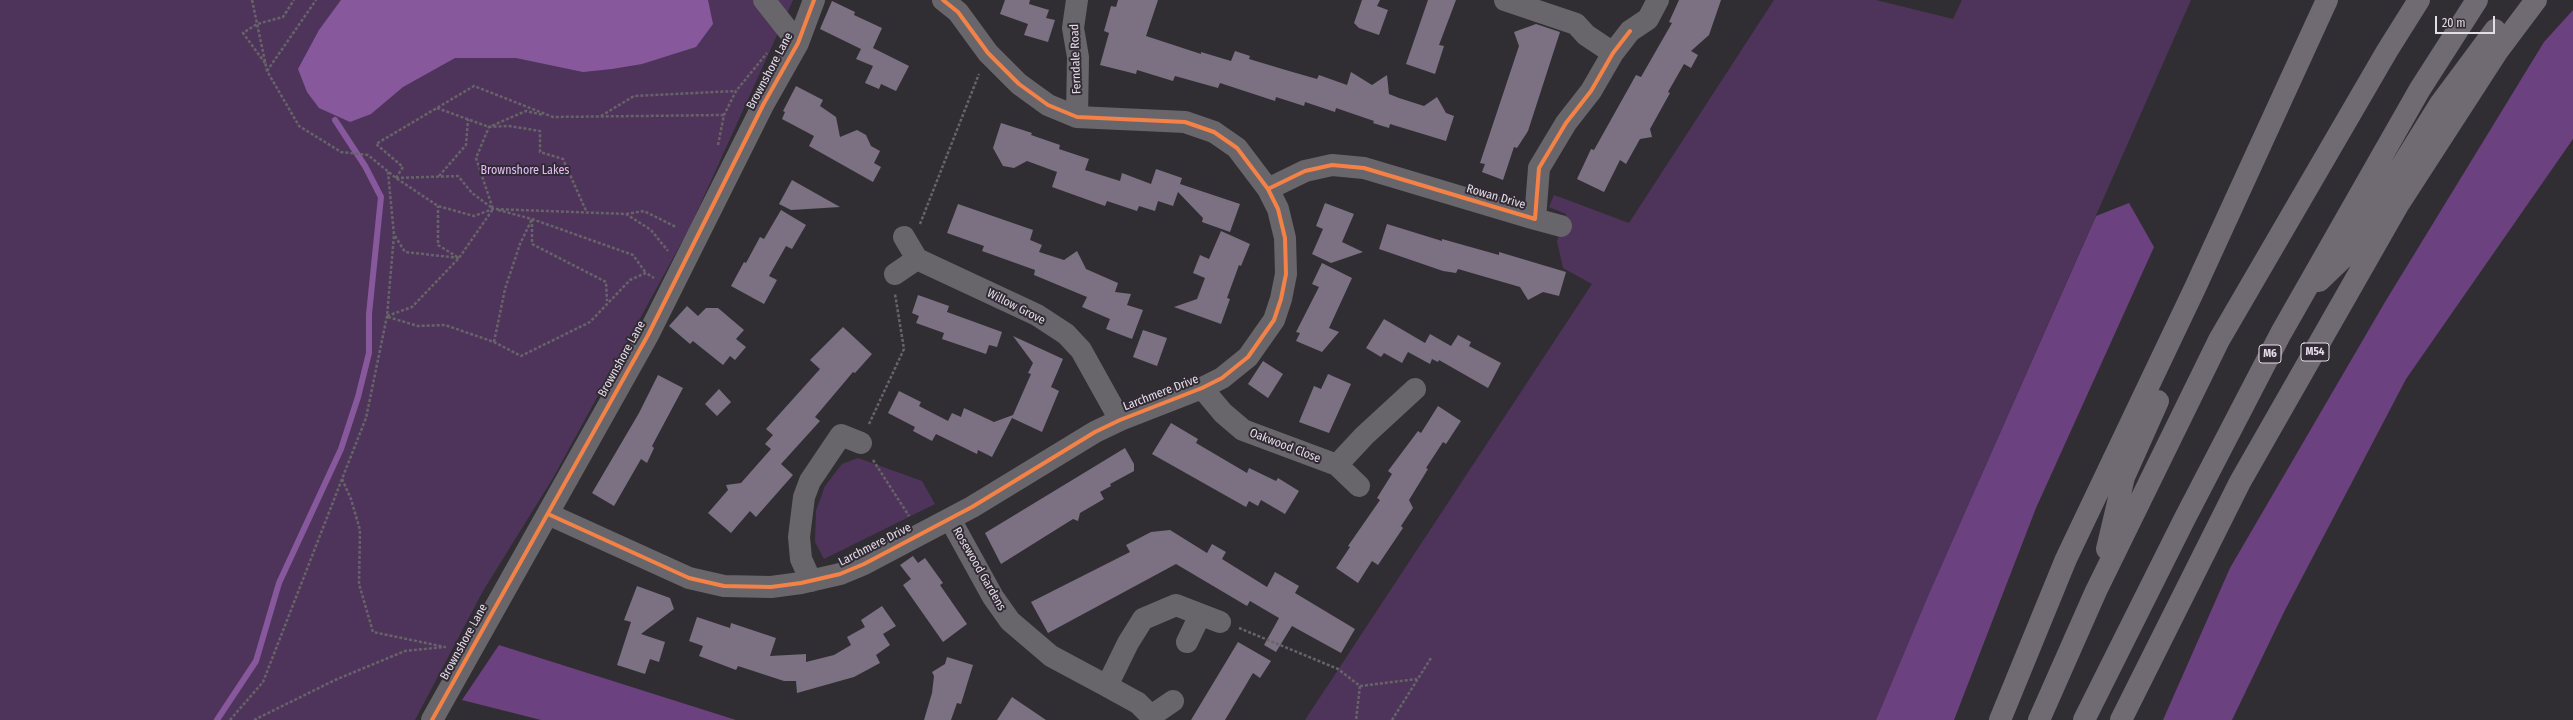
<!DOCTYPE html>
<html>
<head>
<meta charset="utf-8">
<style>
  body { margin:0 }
  #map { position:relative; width:2573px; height:720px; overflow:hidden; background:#312e33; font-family:"Fira Sans Condensed",sans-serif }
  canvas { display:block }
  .scale { position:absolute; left:2435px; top:16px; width:60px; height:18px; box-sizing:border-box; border:2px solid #e3dee5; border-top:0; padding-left:5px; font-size:12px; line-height:14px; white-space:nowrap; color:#e3dee5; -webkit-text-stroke:3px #322b36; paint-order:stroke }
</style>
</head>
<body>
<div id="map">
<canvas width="2573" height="720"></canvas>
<div class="scale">20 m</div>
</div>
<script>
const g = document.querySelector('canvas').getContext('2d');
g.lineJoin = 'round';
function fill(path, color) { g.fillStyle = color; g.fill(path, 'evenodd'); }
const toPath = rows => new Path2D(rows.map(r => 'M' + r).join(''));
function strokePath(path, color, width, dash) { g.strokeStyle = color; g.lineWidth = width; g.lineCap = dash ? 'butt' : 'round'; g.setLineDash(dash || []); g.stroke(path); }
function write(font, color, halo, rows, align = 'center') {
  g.font = font + ' "Fira Sans Condensed",sans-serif'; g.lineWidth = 4; g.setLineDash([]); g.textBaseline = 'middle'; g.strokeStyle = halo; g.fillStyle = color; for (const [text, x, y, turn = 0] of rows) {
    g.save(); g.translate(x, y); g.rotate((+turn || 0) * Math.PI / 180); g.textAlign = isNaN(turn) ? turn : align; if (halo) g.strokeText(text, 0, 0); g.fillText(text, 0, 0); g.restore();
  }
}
const green = toPath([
  [0,0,793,0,690,227,553,478,483,591,415,720,0,720],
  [1774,0,1876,0,1953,19,1962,0,2191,0,1928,596,1876,720,1305,720,1592,284,1563,268,1557,241,1566,214,1549,207,1554,195,1629,223],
  [858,458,922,481,935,504,824,559,815,542,816,511,825,486,842,464]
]);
const forest = toPath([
  [2573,10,2573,139,2406,379,2284,612,2232,720,2163,720,2230,568,2385,302,2544,42],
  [2129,203,2154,247,2036,508,1954,720,1876,720,1928,596,2096,216],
  [499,645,736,720,541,720,462,700]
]);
const water = toPath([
  [341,0,708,0,713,24,696,47,642,64,612,69,583,72,516,58,455,58,403,87,371,114,350,122,319,108,307,92,298,69,319,30]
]);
const stream = toPath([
  [217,720,256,661,279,583,341,449,358,397,369,353,369,314,381,197,365,166,335,120]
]);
const building = toPath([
  [1005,0,1030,0,1029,4,1049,10,1046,18,1055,20,1048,42,1024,35,1028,24,1000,14],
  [1118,0,1158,0,1146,36,1201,54,1201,52,1231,61,1235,51,1250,56,1249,59,1289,71,1317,79,1319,75,1347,85,1351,72,1372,85,1387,75,1389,94,1399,98,1424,106,1437,97,1446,113,1454,116,1446,141,1390,124,1389,128,1373,123,1374,121,1336,108,1335,112,1305,102,1304,106,1276,97,1275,101,1220,83,1218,88,1175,76,1173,81,1137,70,1136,74,1100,65,1109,33,1104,31,1111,6,1116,7],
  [1362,0,1380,0,1377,6,1388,10,1379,35,1359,28,1354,23],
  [1428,0,1456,0,1439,45,1444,46,1435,74,1406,64],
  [1679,0,1721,0,1709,35,1691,51,1698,55,1691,68,1684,64,1668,92,1670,93,1650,129,1652,137,1640,139,1626,164,1620,160,1604,192,1577,179,1591,149,1594,150,1636,75,1641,77,1672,23,1669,22],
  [832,1,855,12,854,15,882,28,873,48,909,66,896,91,881,84,879,89,865,83,873,66,856,59,861,49,820,29],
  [1536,24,1560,32,1528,131,1517,148,1514,147,1503,180,1482,172,1485,164,1480,163,1519,46,1514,32],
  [796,86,823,100,820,106,836,117,840,137,857,130,866,135,871,146,880,151,874,163,881,167,873,182,809,146,814,136,782,119,785,112,783,111],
  [1001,123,1032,133,1031,135,1060,145,1059,149,1089,159,1085,170,1120,181,1122,173,1151,184,1156,169,1182,178,1180,184,1240,204,1230,232,1202,222,1203,218,1178,192,1173,206,1158,201,1155,211,1139,206,1137,211,1107,201,1105,206,1052,187,1057,172,1027,161,1014,168,1003,166,993,148],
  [792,180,840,207,791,210,779,204],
  [1325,203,1354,214,1342,242,1363,252,1331,263,1312,254,1323,229,1316,226],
  [958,204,1033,230,1030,240,1042,245,1039,252,1064,260,1077,251,1086,269,1118,283,1115,292,1131,294,1127,305,1143,310,1132,339,1106,329,1110,319,1082,307,1087,297,1034,275,1035,270,982,251,984,246,947,233],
  [781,210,806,225,792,249,786,246,769,276,777,280,764,304,731,286,744,262,746,263,760,237,764,239],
  [1387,224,1442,241,1442,239,1499,255,1499,252,1566,272,1559,296,1543,292,1528,300,1520,287,1458,269,1456,273,1443,271,1379,249],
  [1221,231,1250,244,1241,266,1239,265,1227,298,1230,299,1221,324,1174,307,1197,299,1205,278,1193,273,1200,255,1209,259],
  [1322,263,1352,278,1329,328,1339,332,1322,352,1296,341,1300,333,1296,332,1319,287,1312,284],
  [918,295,949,306,947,312,1002,332,997,347,989,345,986,354,942,339,944,333,916,323,919,316,912,313],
  [687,306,698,316,706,308,718,308,744,330,736,339,746,347,735,360,730,356,723,365,693,341,690,344,669,326],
  [1384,319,1425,343,1430,334,1451,346,1458,335,1471,342,1469,346,1501,363,1488,388,1439,360,1438,362,1432,359,1430,364,1408,352,1402,363,1384,353,1381,357,1366,348],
  [843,327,872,354,855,373,853,372,815,417,820,421,781,464,793,475,756,517,750,511,731,533,708,513,728,490,726,485,741,483,771,449,765,444,773,435,766,429,820,369,810,360],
  [1143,330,1167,338,1157,366,1133,357],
  [1013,336,1063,359,1051,387,1059,391,1042,432,1012,418,992,457,978,450,977,454,936,434,932,441,913,431,915,427,888,413,899,391,921,402,919,406,948,421,952,413,961,417,964,408,994,422,1013,415,1031,374,1028,373,1033,363],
  [1263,361,1283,374,1268,398,1248,384],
  [1328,374,1351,384,1329,433,1299,422,1314,386,1321,389],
  [658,375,683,388,652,446,654,448,647,463,641,459,614,506,592,493,639,413],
  [719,389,731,402,717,416,705,404],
  [1438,406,1461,421,1446,444,1443,442,1426,468,1428,469,1409,500,1413,508,1401,526,1403,528,1378,565,1372,561,1358,583,1336,568,1350,547,1348,546,1380,500,1377,498,1392,474,1388,471,1418,431,1421,433],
  [1171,423,1198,439,1196,443,1247,473,1249,468,1276,481,1278,478,1299,491,1285,514,1261,500,1258,506,1249,501,1246,507,1152,454],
  [1125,448,1134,464,1134,471,1110,484,1111,486,1100,492,1104,499,1080,513,1078,521,1073,519,1001,564,985,533],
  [1170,530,1207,553,1212,544,1226,552,1222,559,1267,587,1275,572,1299,586,1295,593,1355,629,1341,653,1292,626,1276,652,1264,645,1279,618,1250,601,1247,606,1176,564,1048,633,1031,602,1130,552,1126,545,1151,532],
  [913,556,918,563,925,558,943,583,940,585,967,624,943,642,903,585,911,579,900,565],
  [637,586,670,598,674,609,641,634,665,642,659,662,650,659,645,674,617,665,631,622,624,620],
  [882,606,896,626,883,634,890,645,876,655,880,663,854,677,797,693,796,681,784,681,738,666,736,670,699,656,703,646,689,641,697,617,730,628,731,623,776,638,770,656,806,654,806,662,834,655,851,645,847,637,865,627,861,620],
  [1238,642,1271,661,1260,678,1253,673,1225,720,1191,720],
  [947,657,973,665,961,704,957,703,951,720,924,720,932,693,934,676,932,672,945,664],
  [1012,697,1046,720,997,720]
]);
const path = toPath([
  [252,0,267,71,299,126,341,152,368,155,396,178,438,206,474,216,493,209,626,214,651,230,668,251],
  [265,63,243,33,257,24,283,17,294,0],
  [267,71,316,0],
  [437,108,489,127,509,126,540,131,540,152,563,159,587,213],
  [601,116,634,96,736,91],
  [718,145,724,115,736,91,767,53],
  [439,176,466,145,468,119],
  [396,178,403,167,376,144,474,86,553,117,724,115],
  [396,178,458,176,472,193,492,208],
  [498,210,532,219,633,255,646,273],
  [626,214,644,211,676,227],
  [532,219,532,244,606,282,607,301],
  [920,224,979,74],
  [395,236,405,252,459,258,438,245,438,206],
  [387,316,412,307,459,258,493,209,476,158,489,127,526,111,543,115],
  [388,317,418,326,445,325,494,342,521,356,590,322,630,280,646,273,654,278],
  [494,342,505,289,520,244,532,219],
  [869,424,904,349,895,294],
  [873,460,909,516],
  [1239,628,1338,669,1360,686,1356,720],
  [1360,686,1417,679],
  [230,720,263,682,342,479],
  [254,720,335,680,405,651,445,647,373,632,359,584,360,530,351,499,342,479,366,418,387,316,394,235,388,172],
  [1392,720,1431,658]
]);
const minor = toPath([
  [764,0,798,43],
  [1505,0,1576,24,1586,35,1613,53],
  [1077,117,1078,57,1073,28,1077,0],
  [1268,189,1305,171,1332,165,1364,168,1535,219,1539,168,1566,123,1591,91,1613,53,1630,31,1648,19,1658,0],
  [1535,219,1561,226],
  [904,237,917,259,1037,315,1066,334,1081,350,1120,420],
  [895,274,917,259],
  [1202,388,1223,413,1243,430,1337,465,1359,486],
  [1337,465,1364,436,1415,389],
  [548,514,689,578,724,586,771,587,801,583,840,574,864,564,972,507,1095,432,1120,420,1202,388,1222,378,1248,357,1274,320,1281,299,1286,274,1285,238,1278,209,1268,189,1237,148,1214,132,1185,122,1077,117,1048,105,1019,84,988,53,958,12,943,0],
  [950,519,993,597,1010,621,1051,656,1107,686,1128,643,1143,619,1176,605,1220,622],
  [811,581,801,559,799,537,804,497,810,481,841,435,861,443],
  [1187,642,1200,615],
  [1107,686,1138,703,1151,716],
  [432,720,648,335,763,105,798,43,814,0],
  [1151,720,1151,716,1173,701]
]);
const highway = toPath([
  [2319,281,2347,254,2440,104,2495,30],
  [2107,549,2124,477,2158,401],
  [2000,720,2066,559,2195,288,2327,0],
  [2039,720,2096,591,2219,340,2387,51,2419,0],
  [2084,720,2184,520,2281,333,2420,89,2477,0],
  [2121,720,2240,482,2398,205,2497,52,2536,0]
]);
const cycleway = toPath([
  [1268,189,1305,171,1332,165,1364,168,1535,219,1539,168,1566,123,1591,91,1613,53,1630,31],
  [548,514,689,578,724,586,771,587,801,583,840,574,864,564,972,507,1095,432,1120,420,1202,388,1222,378,1248,357,1274,320,1281,299,1286,274,1285,238,1278,209,1268,189,1237,148,1214,132,1185,122,1077,117,1048,105,1019,84,988,53,958,12,943,0],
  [432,720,648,335,763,105,798,43,814,0]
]);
const shields = [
  [2315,352,28],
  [2270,354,22]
];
const shieldNames = [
  ["M54",2315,352],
  ["M6",2270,354]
];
const streetNames = [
  ["Ferndale Road",1076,59,-92],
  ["Brownshore Lane",770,71,-62],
  ["Rowan Drive",1496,197,16],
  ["Willow Grove",1016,307,27],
  ["Brownshore Lane",622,359,-61],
  ["Larchmere Drive",1161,393,-21],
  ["Oakwood Close",1285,446,21],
  ["Larchmere Drive",875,545,-27],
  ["Rosewood Gardens",979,569,60],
  ["Brownshore Lane",464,642,-61]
];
const parkNames = [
  ["Brownshore Lakes",525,171]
];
fill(green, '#4e345b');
fill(forest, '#6c417f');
fill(water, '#87599c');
strokePath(stream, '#87599c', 6);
fill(building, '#7c7182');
strokePath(path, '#676468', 2.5, [3, 2]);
strokePath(minor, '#69666b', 22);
strokePath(highway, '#706a73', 22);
strokePath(cycleway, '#f48246', 4);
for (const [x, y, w] of shields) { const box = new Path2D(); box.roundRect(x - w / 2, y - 9, w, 18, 3); g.fillStyle = '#322b36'; g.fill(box); strokePath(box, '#e3dee5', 1); }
write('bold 11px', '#e3dee5', null, shieldNames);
write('12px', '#e3dee5', '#322b36', streetNames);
write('12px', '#e4bdf8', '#322b36', parkNames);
</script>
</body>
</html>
